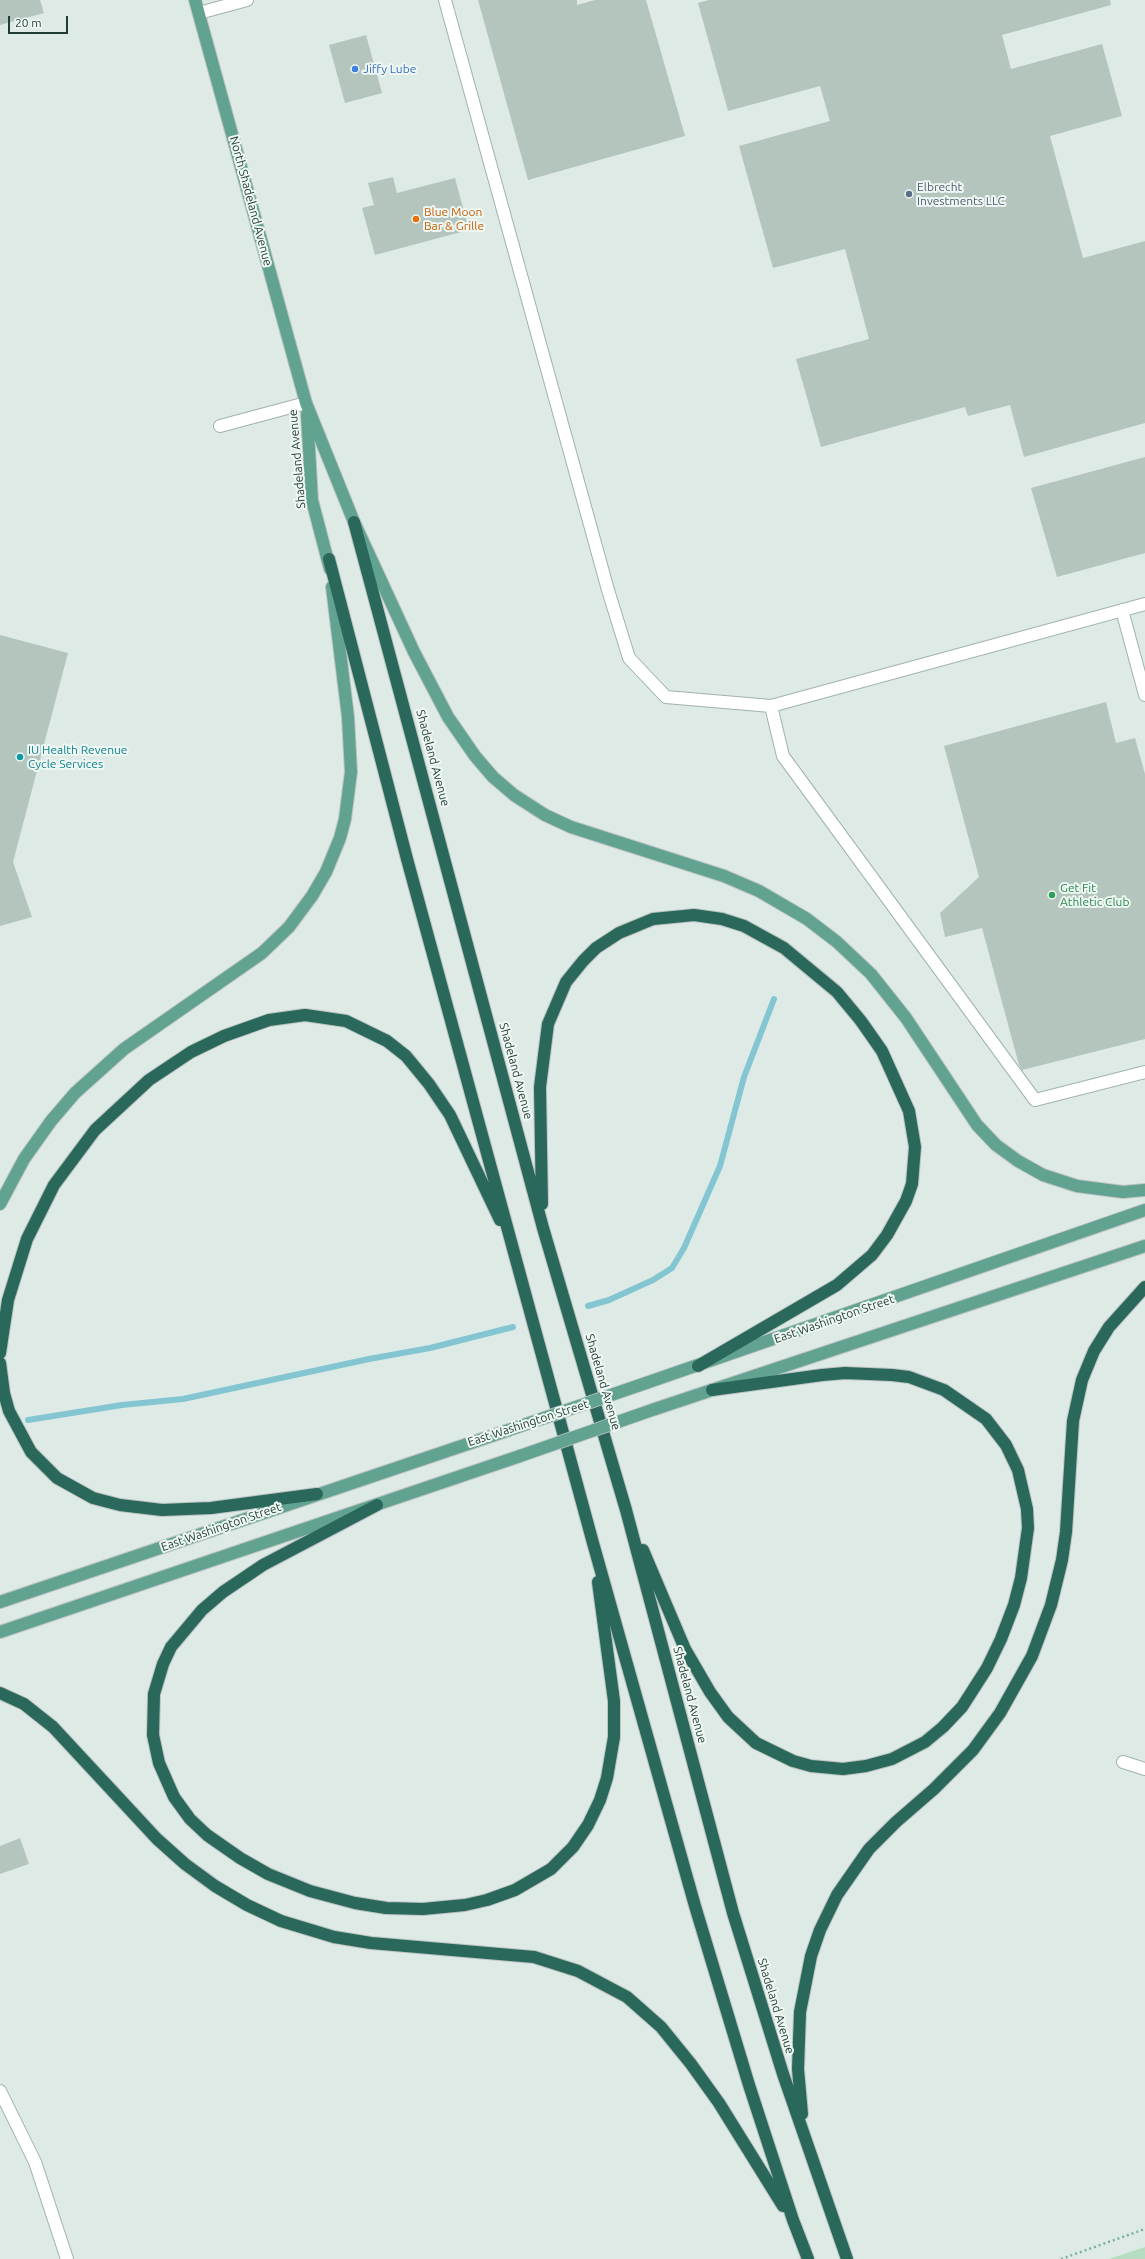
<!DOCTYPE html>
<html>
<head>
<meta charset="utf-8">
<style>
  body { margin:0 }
  #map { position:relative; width:1145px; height:2259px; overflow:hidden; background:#deeae5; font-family:Ubuntu,sans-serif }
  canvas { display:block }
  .scale { position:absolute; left:8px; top:16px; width:60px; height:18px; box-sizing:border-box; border:2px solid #1f3b33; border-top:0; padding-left:5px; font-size:12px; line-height:14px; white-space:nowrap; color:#1f3b33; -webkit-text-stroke:3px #eff7f3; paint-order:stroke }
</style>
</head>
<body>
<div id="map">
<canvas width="1145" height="2259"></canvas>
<div class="scale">20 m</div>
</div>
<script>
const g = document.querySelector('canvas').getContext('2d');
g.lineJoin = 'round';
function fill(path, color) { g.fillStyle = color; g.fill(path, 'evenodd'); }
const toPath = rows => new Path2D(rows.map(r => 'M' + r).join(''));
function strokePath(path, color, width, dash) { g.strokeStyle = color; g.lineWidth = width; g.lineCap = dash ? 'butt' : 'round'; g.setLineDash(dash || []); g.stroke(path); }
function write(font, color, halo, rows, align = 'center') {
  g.font = font + ' Ubuntu,sans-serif'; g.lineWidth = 4; g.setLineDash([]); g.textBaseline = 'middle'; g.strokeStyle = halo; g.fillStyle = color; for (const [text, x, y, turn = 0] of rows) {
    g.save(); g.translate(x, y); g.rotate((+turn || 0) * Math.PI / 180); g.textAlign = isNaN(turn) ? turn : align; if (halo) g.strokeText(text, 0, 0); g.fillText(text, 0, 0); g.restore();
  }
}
const green = toPath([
  [1145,2247,1145,2259,1109,2259]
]);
const stream = toPath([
  [588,1306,609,1300,653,1280,672,1268,684,1248,720,1166,744,1077,774,999],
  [28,1420,122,1405,183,1399,369,1359,430,1348,513,1327]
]);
const building = toPath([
  [0,0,40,0,44,13,0,25],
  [478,0,577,0,577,5,595,0,646,0,685,136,528,180],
  [709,0,1110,0,1111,5,1002,35,1011,69,1102,44,1122,116,1050,136,1083,258,1145,241,1145,423,1024,457,1010,405,968,416,965,407,821,447,796,359,869,339,845,249,773,268,739,146,830,121,820,86,728,111,698,3],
  [366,35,382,93,345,103,329,45],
  [393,177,397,193,455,178,469,230,375,255,362,208,374,205,368,183],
  [1145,457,1145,553,1057,577,1031,488],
  [0,635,68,653,13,862,32,917,0,926],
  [1106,702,1116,743,1135,738,1145,774,1145,1039,1022,1070,1019,1065,982,928,945,937,940,913,979,877,944,746],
  [20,1838,29,1864,0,1874,0,1846]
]);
const path = toPath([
  [1061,2259,1145,2229]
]);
const minor = toPath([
  [445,0,608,590,629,658,666,697,771,706,1145,604],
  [199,13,247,0],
  [220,426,306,403],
  [1122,610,1145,695],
  [771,706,783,756,1035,1100,1145,1072],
  [1123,1762,1145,1769],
  [0,2091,35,2162,67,2259]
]);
const major = toPath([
  [195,0,306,403,354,522,414,652,448,717,475,756,493,777,514,795,545,815,571,827,724,876,759,891,807,919,837,942,871,974,906,1018,977,1125,996,1145,1018,1161,1043,1175,1077,1186,1123,1192,1145,1190],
  [307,414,312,500,330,569],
  [0,1204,24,1159,51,1121,75,1093,124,1049,262,953,289,927,312,896,326,872,340,838,345,819,351,772,348,717,332,587],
  [646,1383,1145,1210],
  [655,1409,1145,1246],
  [0,1602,509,1430],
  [0,1632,520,1456]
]);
const highway = toPath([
  [354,522,543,1228,626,1510,733,1913,783,2074,847,2259],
  [329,559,407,859,593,1543,695,1906,749,2085,793,2220,808,2259],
  [542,1204,540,1087,548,1024,566,982,583,961,596,948,619,933,653,919,694,915,722,919,744,926,784,948,837,992,861,1021,882,1051,909,1111,915,1147,912,1184,906,1201,887,1235,872,1255,837,1285,698,1366],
  [0,1353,8,1300,27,1239,54,1185,95,1130,149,1080,191,1052,224,1036,269,1020,305,1015,346,1021,387,1041,406,1056,429,1084,450,1115,500,1220],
  [0,1363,4,1393,9,1411,31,1452,57,1478,93,1498,120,1505,162,1510,211,1508,317,1494],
  [377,1505,263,1565,223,1592,202,1610,171,1647,163,1664,154,1694,153,1735,159,1763,174,1797,190,1819,207,1835,240,1858,268,1874,310,1891,355,1903,386,1908,423,1909,465,1905,487,1900,515,1890,551,1869,573,1847,588,1825,600,1800,607,1778,614,1737,614,1701,598,1582],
  [643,1550,685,1649,710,1692,728,1717,756,1743,793,1761,811,1766,843,1769,866,1766,892,1759,925,1742,943,1727,962,1707,987,1668,1001,1639,1014,1605,1021,1578,1028,1528,1027,1509,1018,1470,1006,1445,986,1419,944,1390,909,1377,892,1375,845,1373,822,1375,712,1390],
  [0,1693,24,1704,53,1727,157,1839,185,1864,215,1886,247,1905,281,1921,334,1937,371,1943,534,1957,578,1971,627,1997,661,2027,691,2064,719,2103,783,2206],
  [802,2114,798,2069,800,2012,811,1956,820,1930,837,1895,869,1849,896,1822,934,1789,973,1750,1000,1713,1032,1656,1051,1605,1062,1560,1066,1532,1073,1421,1082,1380,1094,1351,1109,1327,1145,1287]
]);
const majorBridge = toPath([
  [509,1430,646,1383],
  [520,1456,655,1409]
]);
const markers = [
  [355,69,4,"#3f7fe0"],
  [909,194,4,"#5c6f8a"],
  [416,219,4,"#e8710a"],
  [20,757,4,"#0f9aa8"],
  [1052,895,4,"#2e9e5b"]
];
const shopNames = [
  ["Jiffy Lube",363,69]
];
const serviceNames = [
  ["Elbrecht",917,187],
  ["Investments LLC",917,201]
];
const streetNames = [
  ["North Shadeland Avenue",251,201,75],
  ["Shadeland Avenue",297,459,-95],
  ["Shadeland Avenue",433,758,75],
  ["Shadeland Avenue",516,1071,75],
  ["East Washington Street",834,1319,-19],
  ["Shadeland Avenue",603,1382,74],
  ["East Washington Street",528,1423,-18],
  ["East Washington Street",221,1527,-19],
  ["Shadeland Avenue",690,1695,75],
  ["Shadeland Avenue",776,2006,73]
];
const foodNames = [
  ["Blue Moon",424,212],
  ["Bar & Grille",424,226]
];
const cultureNames = [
  ["IU Health Revenue",28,750],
  ["Cycle Services",28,764]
];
const leisureNames = [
  ["Get Fit",1060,888],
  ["Athletic Club",1060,902]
];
fill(green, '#b6ddc1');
strokePath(stream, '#83c6d2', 6);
fill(building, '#b4c5be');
strokePath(minor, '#a1b2ac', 14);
strokePath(major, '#bcc4c2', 14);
strokePath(highway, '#bcc4c2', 14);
strokePath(path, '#7dafa0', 2.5, [2, 3]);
strokePath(minor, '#fff', 12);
strokePath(major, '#61a291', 12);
strokePath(highway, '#2a685b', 12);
strokePath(majorBridge, '#bcc4c2', 14, []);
strokePath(majorBridge, '#61a291', 12);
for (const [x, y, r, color] of markers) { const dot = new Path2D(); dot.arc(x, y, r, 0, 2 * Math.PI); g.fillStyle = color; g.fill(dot); strokePath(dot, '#eff7f3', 1.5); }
write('12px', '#366cbe', '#eff7f3', shopNames, 'left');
write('12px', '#4e5e75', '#eff7f3', serviceNames, 'left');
write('12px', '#1f3b33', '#eff7f3', streetNames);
write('12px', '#c56008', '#eff7f3', foodNames, 'left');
write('12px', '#0d838f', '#eff7f3', cultureNames, 'left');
write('12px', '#27864d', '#eff7f3', leisureNames, 'left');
</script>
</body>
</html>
